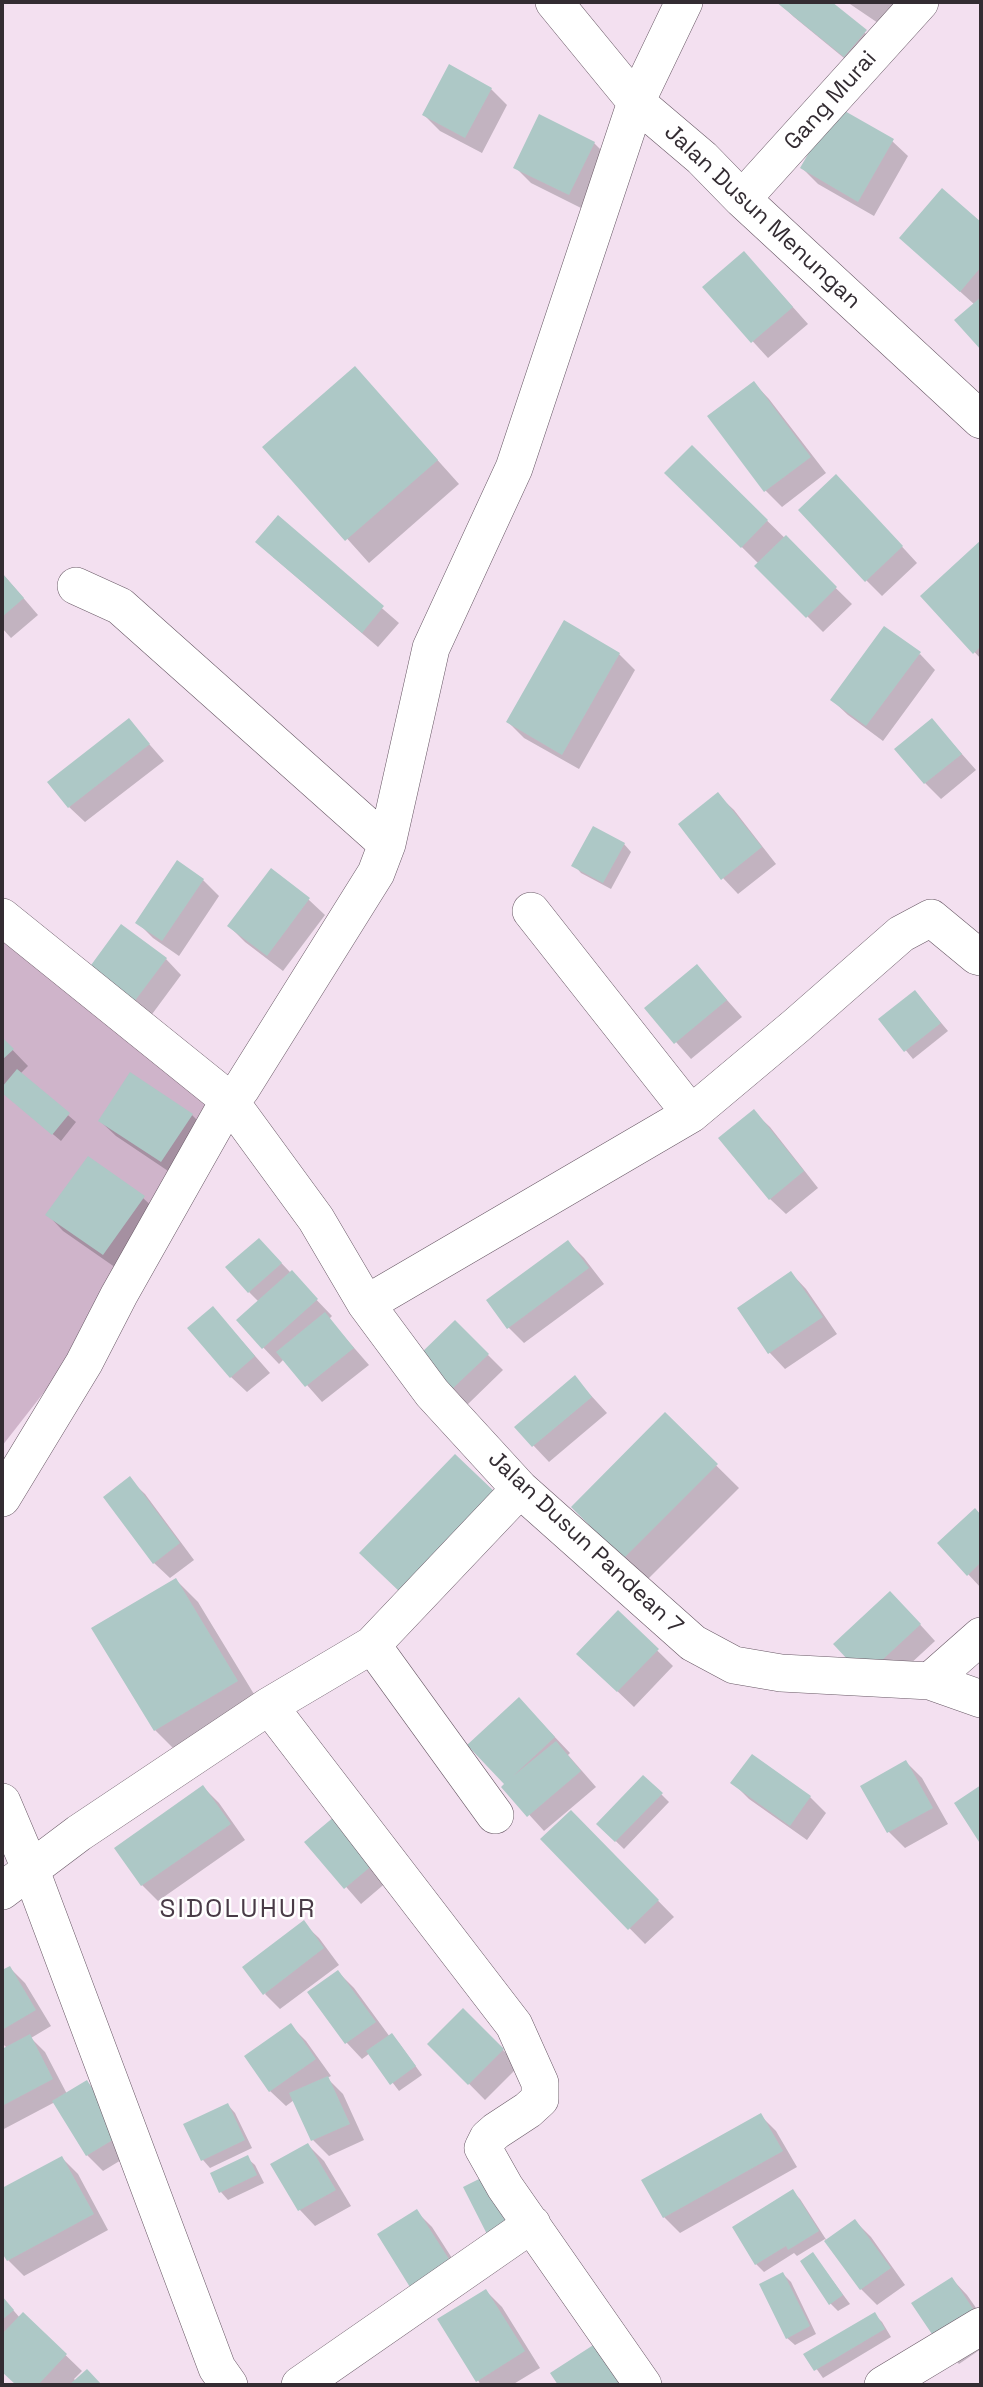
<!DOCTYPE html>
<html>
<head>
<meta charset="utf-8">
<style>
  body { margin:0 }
  #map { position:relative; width:983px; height:2387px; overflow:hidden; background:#f3e0f0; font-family:"Space Grotesk",sans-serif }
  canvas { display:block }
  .frame { position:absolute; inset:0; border:4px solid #332c32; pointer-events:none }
</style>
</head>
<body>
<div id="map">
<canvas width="983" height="2387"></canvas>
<div class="frame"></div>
</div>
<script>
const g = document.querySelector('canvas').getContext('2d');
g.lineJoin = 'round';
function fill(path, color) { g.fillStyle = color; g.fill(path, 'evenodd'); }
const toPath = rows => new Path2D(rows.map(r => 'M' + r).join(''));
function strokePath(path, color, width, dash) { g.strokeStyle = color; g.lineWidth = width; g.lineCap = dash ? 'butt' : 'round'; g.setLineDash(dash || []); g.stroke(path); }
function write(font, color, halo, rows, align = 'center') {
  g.font = font + ' "Space Grotesk",sans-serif'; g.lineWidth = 5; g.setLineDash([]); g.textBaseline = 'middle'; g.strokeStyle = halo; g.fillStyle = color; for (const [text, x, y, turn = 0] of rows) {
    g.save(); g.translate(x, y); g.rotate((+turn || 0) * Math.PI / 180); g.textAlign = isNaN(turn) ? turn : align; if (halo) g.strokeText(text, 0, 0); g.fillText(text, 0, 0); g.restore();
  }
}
const green = toPath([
  [2,909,241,1089,52,1382,2,1446]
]);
const shadow = toPath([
  [778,2,829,2,881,47,861,72,794,17],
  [847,2,897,2,881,25],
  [449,67,491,89,507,105,482,153,440,131,424,115],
  [892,141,908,156,874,216,818,184,802,168],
  [594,143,610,159,585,210,531,183,515,167],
  [942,191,981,225,981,348,957,321,975,305,901,238],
  [759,269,808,324,768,358,704,288],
  [355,368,459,484,369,563,265,447],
  [754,383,769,399,826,473,782,507,766,491,709,417],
  [692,447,852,604,823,632,757,566,759,564,667,473],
  [852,492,917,563,882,596,866,580],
  [278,518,399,623,378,647,273,557],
  [981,542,981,659,922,596],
  [2,573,38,615,11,638,2,628],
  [565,623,619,654,635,670,579,769,524,738,508,722],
  [920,654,935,670,883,741,848,715,832,700],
  [932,720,976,770,941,799,925,783],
  [129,721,164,761,85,822,69,807],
  [718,795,734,810,776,864,738,894,723,878],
  [624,844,631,852,611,889,581,873,574,865],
  [271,871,309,900,325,915,283,971,245,942,229,926],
  [203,880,219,896,179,956,153,938,137,922],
  [166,959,181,975,147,1021,104,988],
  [697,966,742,1017,691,1059,646,1008],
  [922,1000,948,1031,913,1059,880,1019],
  [2,1039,28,1066,20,1074,76,1122,61,1141,2,1091],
  [754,1112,770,1127,818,1188,786,1214,770,1199],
  [192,1115,208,1131,177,1177,116,1136,100,1121],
  [143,1198,159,1213,119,1270,63,1231,48,1215],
  [568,1242,584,1258,604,1284,524,1343,508,1327],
  [267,1248,332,1316,329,1319,369,1365,322,1402,284,1359,279,1364,238,1321,259,1302,249,1292],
  [791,1273,806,1289,837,1334,785,1369,770,1353,739,1309],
  [213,1308,270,1373,247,1392,231,1377],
  [455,1322,503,1370,467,1405,420,1357],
  [575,1378,607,1413,549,1462,516,1427],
  [665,1415,739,1488,647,1580,573,1507],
  [129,1479,145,1494,194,1560,170,1578,154,1563],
  [975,1511,981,1517,981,1588,968,1574],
  [176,1580,198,1602,260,1704,178,1753,155,1730],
  [906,1609,935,1641,881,1691,865,1676],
  [618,1612,673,1666,634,1707,594,1669],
  [534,1715,570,1753,568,1755,596,1787,544,1831,504,1787],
  [906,1762,922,1778,948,1824,905,1848,889,1832,863,1787],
  [644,1777,669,1802,624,1849,598,1824],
  [733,1783,810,1797,826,1813,807,1840,749,1799],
  [203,1787,219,1803,245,1840,158,1901,142,1885,117,1848],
  [571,1812,674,1917,645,1944,542,1839],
  [307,1842,395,1875,361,1904],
  [303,1923,319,1938,339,1965,280,2009,265,1994],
  [10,1968,25,1983,51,2026,31,2038,45,2052,67,2094,87,2082,103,2098,136,2151,103,2171,87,2155,55,2102,2,2130,2,2051,7,2048,2,2043,2,1972],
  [338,1972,354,1988,390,2037,399,2043,422,2075,399,2091,370,2053,362,2059,347,2043,310,1992],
  [463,2010,519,2066,485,2100,430,2044],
  [290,2025,306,2041,331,2076,327,2078,343,2094,364,2140,329,2156,313,2140,294,2100,286,2106,270,2091],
  [228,2105,235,2113,252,2148,210,2168,203,2160,185,2125],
  [760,2115,776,2131,797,2167,680,2233,664,2217],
  [308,2145,324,2161,351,2206,315,2226,300,2210,273,2165],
  [62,2158,78,2174,108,2230,24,2276,8,2260,2,2249,2,2190],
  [247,2158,255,2165,264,2183,228,2200,221,2192,212,2174],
  [793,2192,800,2199,827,2241,855,2221,871,2237,905,2285,877,2305,861,2289,825,2239,797,2256,794,2253,764,2272,756,2264],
  [416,2211,432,2227,468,2283,430,2307],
  [813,2254,850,2304,838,2311,831,2304],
  [783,2274,791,2282,816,2334,795,2345,787,2338],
  [952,2279,967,2295,981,2315,981,2349,959,2364,943,2348],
  [486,2291,502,2307,540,2368,512,2385,481,2385,439,2319],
  [2,2297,20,2318,23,2314,82,2371,74,2379,76,2381,87,2372,100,2385,18,2385,2,2370],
  [874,2314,882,2322,891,2337,823,2378,806,2354]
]);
const building = toPath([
  [776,2,832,2,867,30,844,57],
  [449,64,492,88,465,138,422,115],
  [836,106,894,139,858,202,800,168],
  [539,114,595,142,569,195,513,168],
  [942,188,981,222,981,267,960,292,899,238],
  [744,251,793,307,751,343,702,287],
  [981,297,981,350,954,320],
  [355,366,438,460,345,541,262,447],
  [754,381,811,457,764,492,707,416],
  [692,445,768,520,741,548,664,473],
  [836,474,903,546,865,582,798,510],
  [278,515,384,606,362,633,255,542],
  [786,535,837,587,806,618,754,566],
  [981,540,981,646,973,654,920,596],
  [2,573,24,598,2,617],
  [564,620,620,653,562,755,506,722],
  [884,626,921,652,866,726,830,700],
  [129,718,150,744,68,808,47,782],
  [932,718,962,754,924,784,894,749],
  [718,792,762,847,721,880,678,824],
  [593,826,625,843,603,883,571,866],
  [177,860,204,879,162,941,135,923],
  [271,868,310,898,267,956,227,926],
  [121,924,167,958,131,1006,86,972],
  [697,964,727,1000,674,1044,644,1008],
  [915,990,941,1023,904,1052,878,1019],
  [2,1037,14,1049,2,1060],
  [17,1069,70,1113,52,1135,2,1093,2,1087],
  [130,1072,193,1114,161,1162,98,1121],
  [754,1109,804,1171,769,1200,718,1138],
  [88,1156,145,1196,103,1255,45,1215],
  [259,1238,282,1263,248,1293,225,1267],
  [568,1240,589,1268,507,1329,486,1300],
  [292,1270,318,1299,262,1349,236,1320],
  [791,1271,823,1317,768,1354,737,1308],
  [213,1306,255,1356,230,1378,187,1328],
  [325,1312,354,1348,305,1387,276,1352],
  [455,1320,489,1354,450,1391,417,1357],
  [575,1375,592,1397,532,1447,514,1427],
  [665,1412,718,1464,623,1559,571,1507],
  [455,1454,498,1495,402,1594,359,1553],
  [130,1476,180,1543,153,1564,103,1497],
  [975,1508,981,1515,981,1562,967,1576,937,1543],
  [176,1578,238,1681,154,1731,91,1628],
  [890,1591,921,1624,864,1677,833,1644],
  [618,1610,659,1649,617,1692,576,1654],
  [519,1697,555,1737,512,1777,556,1741,581,1771,527,1817,501,1787,504,1784,467,1745],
  [752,1754,811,1796,790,1826,730,1783],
  [906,1760,933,1808,887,1833,860,1786],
  [643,1775,663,1793,615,1842,596,1824],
  [203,1785,231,1824,141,1886,114,1848],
  [981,1785,981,1845,954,1803],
  [571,1810,659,1900,628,1930,540,1839],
  [341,1811,381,1858,344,1889,304,1842],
  [304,1920,324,1948,263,1995,242,1967],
  [10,1966,36,2010,2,2030,2,1970],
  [338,1970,376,2022,345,2044,307,1992],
  [463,2008,504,2049,468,2085,427,2044],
  [291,2023,316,2059,269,2092,244,2056],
  [392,2033,416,2066,390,2085,366,2051],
  [30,2034,53,2079,2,2106,2,2049],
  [328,2076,350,2124,311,2141,289,2093],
  [87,2080,121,2135,86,2156,52,2101],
  [228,2103,245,2140,201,2161,183,2124],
  [761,2113,783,2151,663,2218,641,2180],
  [308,2143,336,2190,298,2211,270,2164],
  [248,2155,257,2175,219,2193,210,2173],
  [62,2156,94,2214,7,2261,2,2253,2,2188],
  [487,2175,516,2232,492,2244,463,2187],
  [793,2189,819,2231,788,2250,786,2246,755,2265,732,2227],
  [417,2209,454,2267,413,2292,377,2234],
  [855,2219,891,2268,860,2290,824,2241],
  [813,2252,843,2295,829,2305,800,2261],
  [783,2272,810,2326,786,2339,759,2284],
  [952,2277,981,2321,942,2349,911,2303],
  [486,2289,525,2351,476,2382,437,2319],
  [2,2296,14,2310,2,2320],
  [23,2312,67,2354,38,2385,16,2385,2,2372,2,2334],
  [875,2312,885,2329,814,2371,803,2354],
  [598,2342,626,2385,558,2385,550,2373],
  [87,2369,102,2385,69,2385]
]);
const minor = toPath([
  [554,2,636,102,702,158,742,199,981,420],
  [742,199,920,2],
  [76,586,120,606,387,844],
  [531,911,691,1114],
  [2,917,229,1100,316,1219,366,1304,432,1393,520,1489,693,1643,734,1665,781,1673,930,1681,981,1699],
  [366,1304,691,1114,796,1026,901,934,931,918,977,956,981,957],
  [2,1498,84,1363,119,1295,229,1100,241,1089,376,873,387,844,431,648,514,468,636,102,684,2],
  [372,1645,495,1815],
  [930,1681,981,1636],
  [269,1706,514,2025,540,2083,540,2099,528,2110,496,2131,488,2138,483,2148,505,2187,643,2385],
  [2,1802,30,1868,217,2368,229,2385],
  [2,1891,79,1833,269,1706,372,1645,520,1489],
  [300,2385,532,2224],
  [883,2385,981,2326]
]);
const streetNames = [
  ["Gang Murai",831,101,-48],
  ["Jalan Dusun Menungan",762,217,43],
  ["Jalan Dusun Pandean 7",585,1543,43]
];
const quarterNames = [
  ["SIDOLUHUR",238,1910]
];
fill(green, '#cfb4ca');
fill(shadow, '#0003');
fill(building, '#adc8c6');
strokePath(minor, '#685865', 38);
strokePath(minor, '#fff', 37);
write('23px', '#332c32', '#fff', streetNames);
g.letterSpacing = '2px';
write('26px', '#493b47', '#fff', quarterNames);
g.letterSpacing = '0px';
</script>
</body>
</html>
